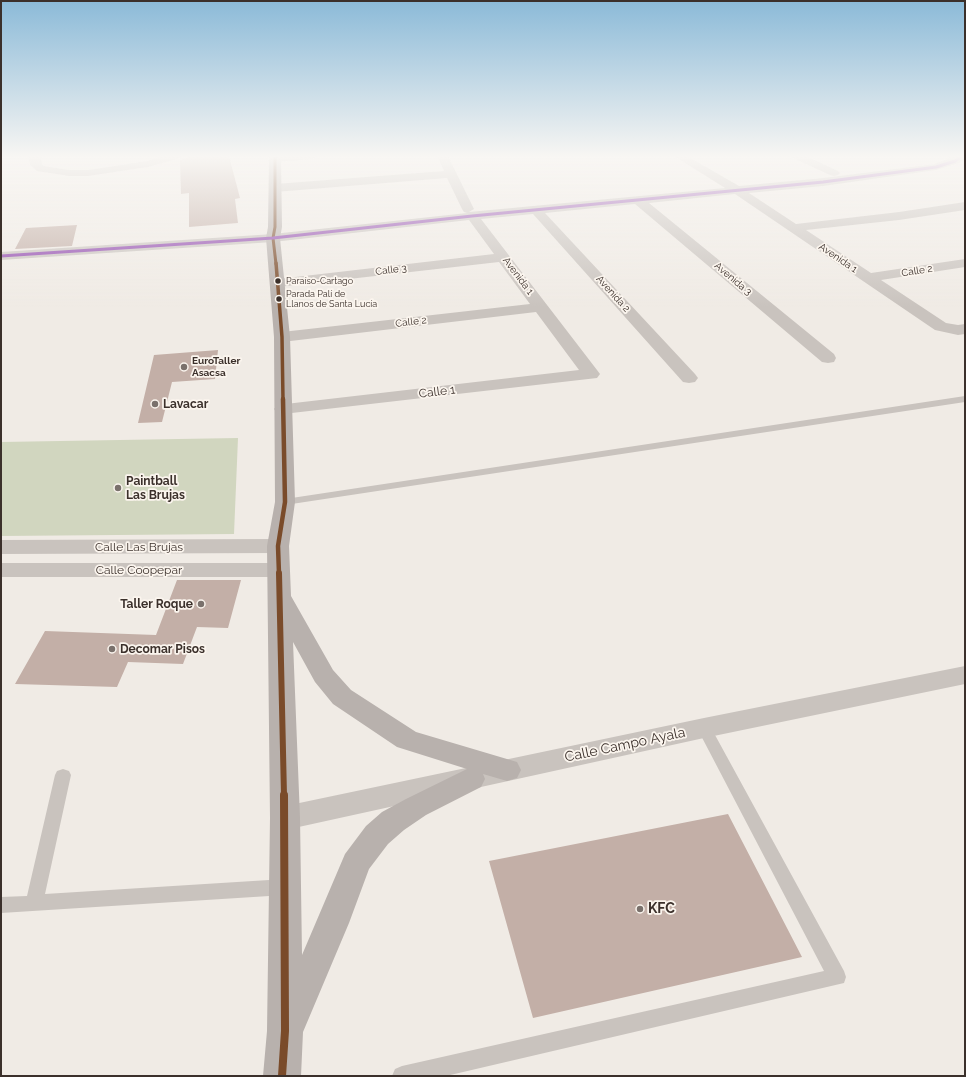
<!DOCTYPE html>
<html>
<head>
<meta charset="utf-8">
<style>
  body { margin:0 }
  #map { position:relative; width:966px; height:1077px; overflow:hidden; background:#f0ebe5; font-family:Raleway,sans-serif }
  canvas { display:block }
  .frame { position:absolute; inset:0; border:2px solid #3b302b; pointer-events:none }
</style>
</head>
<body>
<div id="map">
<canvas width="966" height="1077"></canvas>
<div class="frame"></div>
</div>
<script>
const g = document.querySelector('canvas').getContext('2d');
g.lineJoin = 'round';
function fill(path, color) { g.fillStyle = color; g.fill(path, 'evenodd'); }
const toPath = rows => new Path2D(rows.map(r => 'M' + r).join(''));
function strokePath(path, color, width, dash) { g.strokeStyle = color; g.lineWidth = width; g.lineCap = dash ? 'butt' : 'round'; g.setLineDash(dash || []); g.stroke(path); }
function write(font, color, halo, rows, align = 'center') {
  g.font = font + ' Raleway,sans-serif'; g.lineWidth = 3.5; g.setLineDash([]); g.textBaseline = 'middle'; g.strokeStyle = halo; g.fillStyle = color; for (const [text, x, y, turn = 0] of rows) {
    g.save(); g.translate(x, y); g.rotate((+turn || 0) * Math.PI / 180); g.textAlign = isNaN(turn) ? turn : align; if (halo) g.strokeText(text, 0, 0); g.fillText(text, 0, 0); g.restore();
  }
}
const green = toPath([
  [238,438,234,534,1,536,1,442]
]);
const building = toPath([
  [194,156,229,156,240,198,235,199,238,223,189,227,189,193,181,194,180,160],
  [77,225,72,246,15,249,26,228],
  [218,350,215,379,172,382,162,422,138,423,154,355],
  [177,580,241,580,228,628,197,627,183,664,128,662,117,687,15,684,45,631,156,635],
  [728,814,802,957,533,1018,489,861]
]);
const lane = toPath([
  [965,396,965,402,285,505,281,504,279,502,281,500,285,499,965,396],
  [704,722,709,724,844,971,846,977,844,983,446,1076,392,1076,395,1069,402,1066,824,971,697,728,699,724,704,722],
  [63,769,69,771,71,775,45,894,285,879,291,882,294,887,291,892,285,895,1,913,1,897,27,896,55,775,57,771,63,769]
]);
const street = toPath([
  [29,156,41,156,42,164,44,166,69,170,88,170,147,161,163,156,181,156,180,158,148,167,88,176,69,176,37,171,30,165,29,156],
  [317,156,312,159,275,162,269,159,273,156,317,156],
  [437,156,448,156,474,209,469,212,725,188,674,156,687,156,739,186,823,178,935,164,954,156,965,156,965,159,959,163,936,170,823,186,749,193,796,224,899,212,965,202,965,210,899,220,806,230,871,273,965,259,965,267,881,280,946,323,958,325,965,324,965,334,958,335,935,330,735,194,649,203,834,354,836,358,834,362,828,363,822,362,635,204,545,213,695,374,698,378,695,382,689,383,683,382,533,214,481,219,597,370,600,374,597,378,283,414,277,413,274,409,277,405,579,370,536,312,282,342,276,340,274,337,276,334,282,332,530,304,499,262,278,287,273,286,271,283,273,280,278,279,494,254,469,220,273,242,1,260,1,252,273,234,467,213,464,212,462,209,447,178,275,192,271,191,269,188,271,185,275,184,444,171,437,156],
  [792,156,806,156,838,171,840,173,838,175,834,176,830,175,793,158,792,156],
  [278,539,286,541,289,546,286,551,278,553,1,554,1,540,278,539],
  [1,563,278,563,286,565,289,570,286,575,278,577,1,577,1,563],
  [965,666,965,684,704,738,285,830,274,827,270,818,274,809,285,806,704,718,965,666]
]);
const primary = toPath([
  [269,156,281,156,282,227,280,238,290,337,295,502,289,546,291,596,333,670,351,690,416,732,517,762,521,770,517,778,507,781,483,774,485,779,481,787,426,815,404,830,388,844,369,869,349,923,303,1032,301,1076,263,1076,267,1031,270,818,267,546,275,502,274,337,266,238,268,227,269,156],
  [293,642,315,682,333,704,397,747,467,769,406,799,382,812,366,826,345,854,302,955,300,818,293,642]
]);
const bus1Far4 = toPath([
  [275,156,275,227,273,238,276,264]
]);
const bus1Far3 = toPath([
  [276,263,282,337,283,400]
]);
const bus1Far2 = toPath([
  [279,574,278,546,285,502,283,399]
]);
const bus1Far1 = toPath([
  [279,573,284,796]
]);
const bus1 = toPath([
  [282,1076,285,1031,284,795]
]);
const bus2 = toPath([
  [1,256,273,238,472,216,823,182,936,167,955,161,962,156]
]);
const markers = [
  [278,281,3.5,"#3b302b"],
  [279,299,3.5,"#3b302b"],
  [184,367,4,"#7a716c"],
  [155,404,4,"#7a716c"],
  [118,488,4,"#7a716c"],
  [201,604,4,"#7a716c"],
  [112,649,4,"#7a716c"],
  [640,909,4,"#7a716c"]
];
const farBusnames = [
  ["Paraíso-Cartago",286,281],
  ["Parada Palí de",286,294],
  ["Llanos de Santa Lucía",286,304]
];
const farStreetnames = [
  ["Avenida 1",838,258,34],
  ["Calle 3",391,270,-7],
  ["Calle 2",917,271,-9],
  ["Avenida 1",518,276,53],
  ["Avenida 3",733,279,40],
  ["Avenida 2",613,294,48],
  ["Calle 2",411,322,-7]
];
const farPoinames = [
  ["EuroTaller",192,361],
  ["Asacsa",192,373]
];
const streetNames = [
  ["Calle 1",437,392,-7],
  ["Calle Las Brujas",139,547],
  ["Calle Coopepar",139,570]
];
const poiNames = [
  ["Lavacar",163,404],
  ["Paintball",126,481],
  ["Las Brujas",126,495],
  ["Taller Roque",193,604,"right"],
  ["Decomar Pisos",120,649]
];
const nearStreetnames = [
  ["Calle Campo Ayala",625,745,-12]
];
const nearPoinames = [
  ["KFC",648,909]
];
fill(green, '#d1d6bf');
fill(building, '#c3afa7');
fill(lane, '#c9c3be');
fill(street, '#c9c3be');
fill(primary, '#b8b1ad');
strokePath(bus1Far4, '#7a4b2a', 3);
strokePath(bus1Far3, '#7a4b2a', 3.5);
strokePath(bus1Far2, '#7a4b2a', 4.5);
strokePath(bus1Far1, '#7a4b2a', 6);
strokePath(bus1, '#7a4b2a', 8);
strokePath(bus2, '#8e44ad', 3);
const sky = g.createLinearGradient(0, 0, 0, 307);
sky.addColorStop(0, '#8bbad8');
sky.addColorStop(0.51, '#f8f6f3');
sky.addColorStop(1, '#f8f6f300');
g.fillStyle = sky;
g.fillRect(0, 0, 966, 307);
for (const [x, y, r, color] of markers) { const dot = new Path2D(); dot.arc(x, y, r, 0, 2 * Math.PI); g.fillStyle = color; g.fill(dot); strokePath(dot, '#fbf5ee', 1.5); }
write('9px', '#3b302b', '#fbf5ee', farBusnames, 'left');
write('10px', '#3b302b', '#fbf5ee', farStreetnames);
write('bold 10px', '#3b302b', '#fbf5ee', farPoinames, 'left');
write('12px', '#3b302b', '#fbf5ee', streetNames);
write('bold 12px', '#3b302b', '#fbf5ee', poiNames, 'left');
write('14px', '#3b302b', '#fbf5ee', nearStreetnames);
write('bold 14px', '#3b302b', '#fbf5ee', nearPoinames, 'left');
</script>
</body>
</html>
